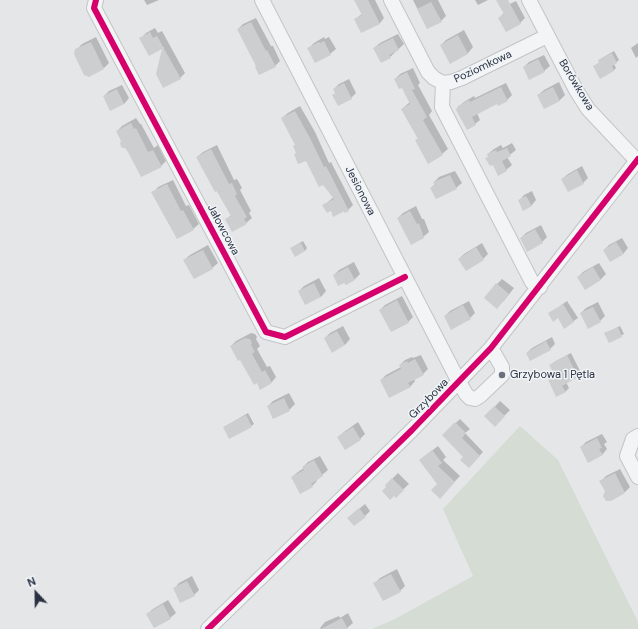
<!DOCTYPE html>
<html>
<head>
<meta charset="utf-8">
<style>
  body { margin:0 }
  #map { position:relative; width:638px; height:629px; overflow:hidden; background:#e4e6e8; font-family:"DM Sans",sans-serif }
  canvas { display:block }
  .north { position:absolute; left:16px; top:573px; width:40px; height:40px; -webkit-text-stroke:3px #f1f4f7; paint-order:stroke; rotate:338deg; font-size:11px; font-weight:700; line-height:16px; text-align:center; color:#2a3242 }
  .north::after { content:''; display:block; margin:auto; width:14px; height:18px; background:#2a3242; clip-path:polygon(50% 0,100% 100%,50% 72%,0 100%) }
</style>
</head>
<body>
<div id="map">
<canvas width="638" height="629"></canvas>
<div class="north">N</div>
</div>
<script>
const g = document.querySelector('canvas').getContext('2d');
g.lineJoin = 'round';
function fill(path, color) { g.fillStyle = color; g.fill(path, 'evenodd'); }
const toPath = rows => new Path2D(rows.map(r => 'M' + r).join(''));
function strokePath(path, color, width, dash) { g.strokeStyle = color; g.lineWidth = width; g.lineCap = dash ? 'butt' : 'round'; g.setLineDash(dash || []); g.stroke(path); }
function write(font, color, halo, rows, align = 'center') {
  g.font = font + ' "DM Sans",sans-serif'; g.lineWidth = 3; g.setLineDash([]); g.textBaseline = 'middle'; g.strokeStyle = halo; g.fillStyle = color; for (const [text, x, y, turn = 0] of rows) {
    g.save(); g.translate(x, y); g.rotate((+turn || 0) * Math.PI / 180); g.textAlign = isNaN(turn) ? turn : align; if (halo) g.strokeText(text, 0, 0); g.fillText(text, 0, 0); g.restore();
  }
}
const green = toPath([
  [520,426,558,460,638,622,638,629,372,629,393,620,473,576,443,509]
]);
const shadow = toPath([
  [144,0,159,0,147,5],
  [355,0,375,0,384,18,380,23,362,32,355,19,362,14],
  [413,0,438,0,446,16,441,21,427,28],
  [475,0,488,0,478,5],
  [516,1,525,18,520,23,499,18,504,13,508,5],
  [256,18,271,46,273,46,280,61,275,66,257,66,238,29,243,24],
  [155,28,158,33,162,31,185,73,180,78,157,74,164,47,149,55,141,38,146,33],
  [464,30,473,47,468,53,450,62,441,45,446,40],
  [398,34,404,44,390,57,374,48,380,43],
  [96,37,109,63,104,68,76,50,82,44],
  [324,37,325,39,329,37,336,49,330,54,309,48,314,43],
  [638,43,638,56,636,58,631,48],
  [614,51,619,60,614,64,616,68,614,70,594,66,600,62,599,60,602,58],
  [544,55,550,66,544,71,524,67,529,62],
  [413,68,420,83,418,85,432,111,429,115,448,149,442,154,416,140,419,138,402,109,410,102,402,87,395,79,400,74],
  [349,79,356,93,351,98,334,89,339,84],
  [559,82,565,95,560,100,545,108,538,95,544,90],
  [506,83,512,95,507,100,497,103,477,113,480,120,475,124,458,107,464,102,474,96,475,98],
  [122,85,129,98,124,104,104,96,109,91],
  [300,106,315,132,329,163,331,162,353,205,348,210,344,210,334,215,331,210,324,205,334,197,306,159,297,153,296,144,282,118,288,113],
  [136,118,140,124,141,124,154,148,158,145,166,161,161,166,117,131,122,126],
  [512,143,516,150,507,157,512,165,506,170,488,154,494,149,501,145,503,148],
  [217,145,234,180,237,179,242,188,240,190,251,211,249,213,252,218,246,223,227,219,231,215,197,157,203,152],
  [582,166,588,178,583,183,562,179,568,174],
  [455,171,462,183,456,188,431,188,435,184,434,182,439,177],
  [173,180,186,206,189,205,199,224,193,229,153,193,158,187],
  [532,191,536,200,531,206,519,201,524,195],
  [416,206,422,219,424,219,429,232,423,237,398,218,403,213],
  [541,225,547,237,542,242,521,238,526,233],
  [622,238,628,248,623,254,604,250,609,245],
  [303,241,307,248,305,251,291,248],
  [482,243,488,254,483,259,459,259,464,254],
  [208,245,218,263,212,268,184,260,190,255],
  [354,262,360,274,355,279,346,284,334,275,339,270],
  [599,263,606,274,600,280,578,277,583,272],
  [319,278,326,291,321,297,299,291,304,286],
  [502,279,514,288,503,302,497,284],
  [402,296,413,317,408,322,380,310,385,305],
  [469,301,475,313,470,318,445,316,450,311],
  [567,301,578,318,565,327,558,317,549,314],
  [598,302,605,316,600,321,581,313,586,308],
  [343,326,350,339,345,345,325,338,330,333],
  [620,326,624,334,609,342,606,333],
  [251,333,255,334,257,337,256,339,260,346,257,349,267,367,270,366,276,377,271,383,241,358,231,346,236,341],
  [552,337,555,344,550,349,527,353,532,348],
  [571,353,581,373,578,376,566,382,569,388,565,392,547,375,553,370,551,365,554,362],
  [421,355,428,369,423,374,414,379,415,381,410,387,381,380,386,375,401,367,400,365,405,360,412,357,413,358],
  [289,393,295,404,289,410,268,406,273,401],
  [500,401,510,410,495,425,486,416],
  [248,413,254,424,251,426,224,427],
  [460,419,470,429,465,433,483,452,469,467,465,457,443,435],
  [358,422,365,434,360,439,338,437,344,432],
  [602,434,607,442,604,444,607,449,602,455,581,447,586,442],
  [438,446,446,457,443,460,460,476,440,497,438,484,420,460],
  [320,456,328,470,316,480,317,481,312,486,292,477,298,472,304,468,303,467,308,462],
  [620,469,630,487,625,492,611,500,601,481,606,476],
  [398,473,409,484,396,496,386,485],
  [365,504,370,511,365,516,354,513],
  [397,569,405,586,400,591,375,583,380,578],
  [192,576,199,590,194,595,174,589,179,583],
  [168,600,176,613,170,618,147,614,153,609],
  [348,613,353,623,347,628,321,629,320,628,325,622,339,616,340,618]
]);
const building = toPath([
  [354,0,368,0,380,24,361,33,354,19,362,15],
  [496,0,508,0,521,24,506,32,498,18,504,14],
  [431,2,442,22,427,29,417,9],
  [251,22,266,51,267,50,276,67,259,75,255,67,256,66,237,29],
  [150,32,153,38,157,36,181,79,163,88,156,74,162,49,149,56,139,38],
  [458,35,468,54,450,64,440,45],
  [393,38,399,50,389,55,391,58,381,63,373,48],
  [324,41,331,55,315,63,307,48,319,42,320,43],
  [91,42,104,69,89,77,84,75,74,54,75,49],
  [612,53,617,63,612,66,614,71,600,79,593,66,599,63,598,60],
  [538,59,545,72,529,80,523,67],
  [407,72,415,89,412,90,427,117,423,120,443,155,428,164,415,140,418,139,401,109,410,104,402,88,399,89,394,79],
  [344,83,352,99,338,106,332,95,335,93,333,89],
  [501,87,508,101,498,106,497,104,472,117,476,125,467,130,456,110,458,106,469,100,470,102],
  [553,87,560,101,544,109,537,95],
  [117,89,124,104,110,111,103,96],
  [295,111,310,138,324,167,326,166,349,211,345,213,342,210,343,212,333,217,331,211,327,213,322,205,334,199,323,185,319,187,306,161,298,164,294,154,296,153,293,146,295,145,281,118],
  [131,123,134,129,136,128,148,152,153,150,162,167,141,177,128,152,125,148,122,148,120,144,121,141,116,131],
  [507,148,511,156,502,161,507,171,498,176,493,165,490,166,485,158,488,157,487,154,496,150,497,152],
  [211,149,229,184,232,183,237,194,235,196,247,217,244,219,247,224,232,232,225,219,231,216,217,191,215,192,196,157],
  [577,170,584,184,568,192,561,179],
  [450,175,457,189,436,199,430,188,435,185,433,182],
  [167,184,181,211,183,210,194,230,177,239,151,192],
  [526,196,532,206,523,211,518,200],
  [410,211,417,224,419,223,424,238,411,245,397,218],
  [535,229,543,243,527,252,520,238],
  [616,242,624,254,610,262,603,250],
  [301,243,305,251,295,257,290,248],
  [476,247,484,260,466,271,458,259],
  [203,250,213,269,194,279,183,260],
  [348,267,355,280,346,285,344,283,338,286,333,275],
  [593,267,601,280,585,290,577,277],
  [314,283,321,297,305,305,298,291],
  [496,283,509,294,497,309,484,298],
  [397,300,409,323,391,332,379,310],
  [563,304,574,322,564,329,558,318,553,322,548,313],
  [463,305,471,319,451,330,444,316],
  [593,307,601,322,588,329,580,313],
  [618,327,622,337,609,343,604,333],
  [337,331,345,345,332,353,324,338],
  [245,338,250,339,252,343,251,345,255,352,252,354,262,372,265,370,272,383,260,390,257,383,254,385,240,360,238,361,230,346],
  [546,341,551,350,530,361,526,353],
  [567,355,578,377,562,386,566,392,556,397,546,375,553,372,549,365],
  [415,359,424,375,408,383,411,387,389,398,380,380,401,369,399,365,407,361,408,363],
  [284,398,290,411,273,419,267,406],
  [494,406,505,416,495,427,484,416],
  [246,415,252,427,229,439,223,427],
  [455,422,466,433,462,438,480,456,469,468,460,460,463,457,442,435],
  [353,427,361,440,345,450,337,437],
  [597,438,602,448,599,449,603,455,588,463,580,447],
  [432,450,442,463,438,466,455,482,440,499,431,490,437,484,419,460],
  [314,460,323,476,311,484,313,487,300,494,291,477,304,470,302,467],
  [615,473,625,493,611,501,606,501,603,496,605,491,599,481],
  [392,478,404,490,396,498,394,496,390,500,382,491,386,487,385,485],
  [359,508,366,517,354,526,347,518],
  [391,574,401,592,383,601,373,583],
  [187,581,195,596,180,603,173,588],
  [163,604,171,619,154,628,146,614],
  [342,618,348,629,321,629]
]);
const minor = toPath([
  [96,0,94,8,266,332,285,337,405,277],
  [262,0,459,382,466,394,470,398,475,399,480,396,502,375,502,367,491,348],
  [391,0,428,72,434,78,443,83,451,82,462,78,547,36],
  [529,0,576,90,588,109,637,161],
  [443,83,442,107,532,282,540,287],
  [638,436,633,439,627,456,638,477],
  [208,629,412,430,491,348,638,159]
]);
const cycleway = toPath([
  [96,0,94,8,266,332,285,337,405,277],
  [208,629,412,430,491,348,638,159]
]);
const markers = [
  [502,375,4,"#6b717c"]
];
const streetNames = [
  ["Poziomkowa",483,67,-25],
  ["Borówkowa",576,85,59],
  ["Jesionowa",360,191,63],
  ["Jałowcowa",223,230,62],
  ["Grzybowa",429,399,-46]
];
const poiNames = [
  ["Grzybowa 1 Pętla",510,375]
];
fill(green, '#d4dcd4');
fill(shadow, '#0003');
fill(building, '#ccced0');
strokePath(minor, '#c2c4c6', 16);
strokePath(minor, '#f3f4f5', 14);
strokePath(cycleway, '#d6006c', 6);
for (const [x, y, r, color] of markers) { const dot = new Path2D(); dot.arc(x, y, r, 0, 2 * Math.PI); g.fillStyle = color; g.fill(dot); strokePath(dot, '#f1f4f7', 1.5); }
write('11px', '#2a3242', '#f1f4f7', streetNames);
write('11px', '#2a3242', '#f1f4f7', poiNames, 'left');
</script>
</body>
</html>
